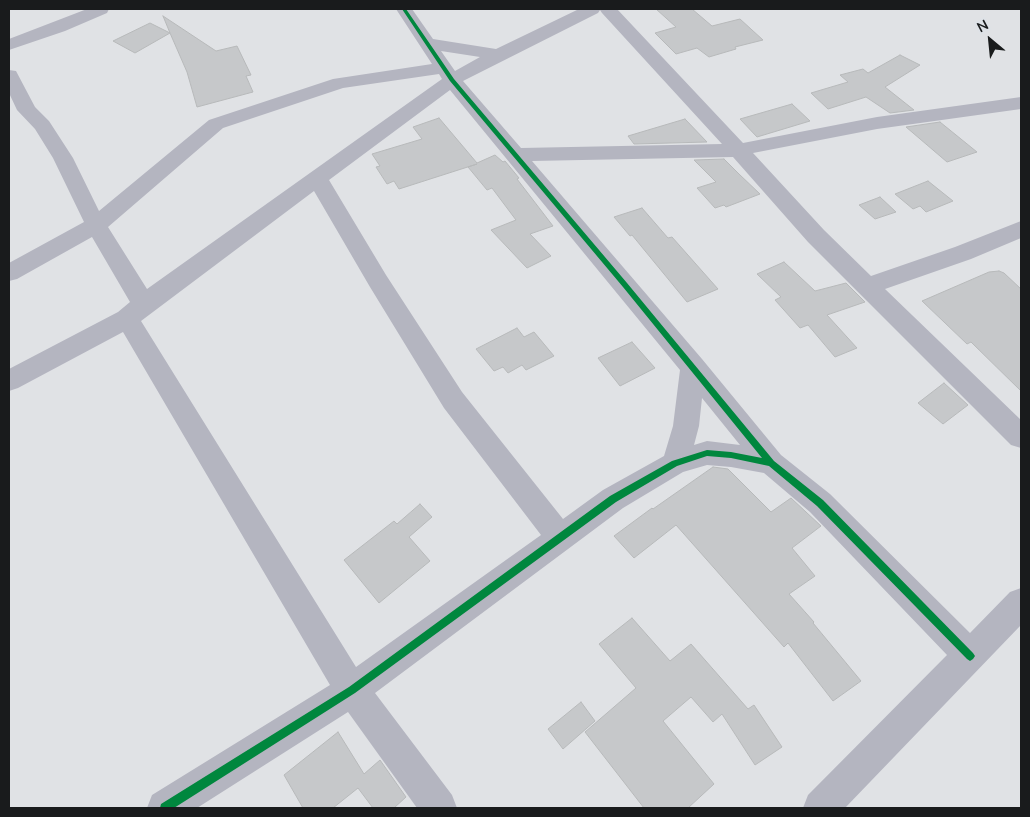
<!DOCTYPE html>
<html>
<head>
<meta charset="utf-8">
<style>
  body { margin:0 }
  #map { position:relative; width:1030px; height:817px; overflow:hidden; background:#e0e2e5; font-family:"Nunito Sans",sans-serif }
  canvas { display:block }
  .frame { position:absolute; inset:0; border:10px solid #191b1c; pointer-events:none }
  .north { position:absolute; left:965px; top:15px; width:50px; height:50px; -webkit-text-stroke:4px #dee2e7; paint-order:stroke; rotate:332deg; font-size:14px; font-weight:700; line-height:20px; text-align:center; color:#191b1c }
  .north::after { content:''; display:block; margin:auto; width:18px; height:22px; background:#191b1c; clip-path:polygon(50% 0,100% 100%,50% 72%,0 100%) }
</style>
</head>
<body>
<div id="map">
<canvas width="1030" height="817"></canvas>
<div class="frame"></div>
<div class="north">N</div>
</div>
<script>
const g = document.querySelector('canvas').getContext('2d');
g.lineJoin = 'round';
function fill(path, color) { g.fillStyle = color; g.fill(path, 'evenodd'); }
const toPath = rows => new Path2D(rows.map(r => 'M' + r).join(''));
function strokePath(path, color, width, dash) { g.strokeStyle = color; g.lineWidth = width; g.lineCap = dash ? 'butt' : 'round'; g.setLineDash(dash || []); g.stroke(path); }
const building = toPath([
  [656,9,692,9,712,26,740,19,763,40,735,47,736,49,709,57,697,48,676,54,655,33,676,27,656,9],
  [163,16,216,51,237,46,251,75,246,76,253,92,197,107,187,72,170,33,135,53,113,41,150,23,170,33,163,16],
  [900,55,920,65,885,87,914,110,890,113,866,97,828,109,811,93,848,82,840,75,863,69,868,73,900,55],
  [792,104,810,121,757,137,740,119,792,104],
  [439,118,477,163,495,155,503,162,505,161,519,178,517,179,553,226,530,234,551,256,527,268,491,230,516,220,492,188,487,190,468,167,477,164,399,189,394,181,387,184,376,167,380,166,372,154,422,139,413,127,439,118],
  [685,119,707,142,634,144,628,136,685,119],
  [940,122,977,152,947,162,906,127,940,122],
  [724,159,739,174,760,194,726,207,724,205,715,208,697,188,716,182,694,160,724,159],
  [928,181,953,201,926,212,920,206,913,209,895,194,928,181],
  [880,197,896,212,875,219,859,205,880,197],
  [642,208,668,238,672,237,718,289,687,302,632,235,630,236,614,217,642,208],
  [784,262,815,291,846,283,865,302,827,315,857,348,835,357,808,325,800,328,775,300,781,297,757,274,784,262],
  [999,271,1004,273,1021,289,1021,391,971,342,967,344,922,301,989,272,999,271],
  [517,328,524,337,534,332,554,356,526,370,522,365,508,373,503,367,494,371,476,349,517,328],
  [632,342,655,368,620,386,598,358,632,342],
  [944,383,968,405,943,424,918,403,944,383],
  [713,467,728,469,771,512,791,498,821,526,792,548,815,576,789,594,814,622,813,623,861,681,833,701,788,643,784,647,676,525,634,558,614,536,652,508,653,509,713,467],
  [420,504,432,517,409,537,430,561,379,603,344,560,394,521,397,524,420,504],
  [632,618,670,661,691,644,748,709,754,705,782,747,755,765,722,714,713,722,691,697,663,721,714,784,688,808,644,808,585,732,636,688,599,644,632,618],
  [581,702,595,721,563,749,548,729,581,702],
  [338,732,364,774,380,760,406,797,394,808,373,808,358,788,333,808,303,808,284,775,338,732]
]);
const minor = toPath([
  [87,9,109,9,107,13,65,31,9,50,9,39,87,9],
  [396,9,412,9,433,39,496,49,579,9,617,9,743,143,877,117,1021,97,1021,109,877,129,753,153,824,230,871,276,955,247,1021,221,1021,238,971,259,885,289,1021,420,1021,448,1011,445,808,242,733,157,532,161,702,359,781,455,830,494,970,633,1010,592,1021,588,1021,625,845,808,803,808,808,795,947,655,810,512,764,473,731,467,707,465,683,472,623,508,375,693,452,795,457,808,417,808,348,712,197,808,147,808,152,795,330,685,123,332,18,388,9,391,9,369,118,312,130,302,92,237,17,279,9,281,9,263,84,222,53,158,35,129,17,110,9,93,9,70,16,71,35,107,49,121,73,158,99,211,209,120,333,79,432,64,396,9],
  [600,10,602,13,722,144,521,148,463,81,598,13,600,10],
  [441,51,480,57,455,71,441,51],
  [439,74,442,79,147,289,108,227,223,128,343,88,439,74],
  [450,90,680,370,673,426,664,456,603,490,563,519,462,392,386,275,329,180,450,90],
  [314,191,370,287,444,408,541,535,356,667,141,321,314,191],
  [702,398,740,445,707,441,694,445,699,426,702,398]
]);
const cycleway = toPath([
  [402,9,406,9,454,79,627,283,774,461,823,500,973,653,975,656,973,659,970,661,967,659,817,506,769,466,731,458,707,456,677,466,616,502,355,693,174,808,160,808,161,804,349,687,610,496,672,461,707,450,731,452,762,458,623,287,450,81,402,9]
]);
fill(building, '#c6c8ca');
strokePath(building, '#b7b9ba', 1);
fill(minor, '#b4b5c0');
fill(cycleway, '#00873e');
</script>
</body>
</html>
